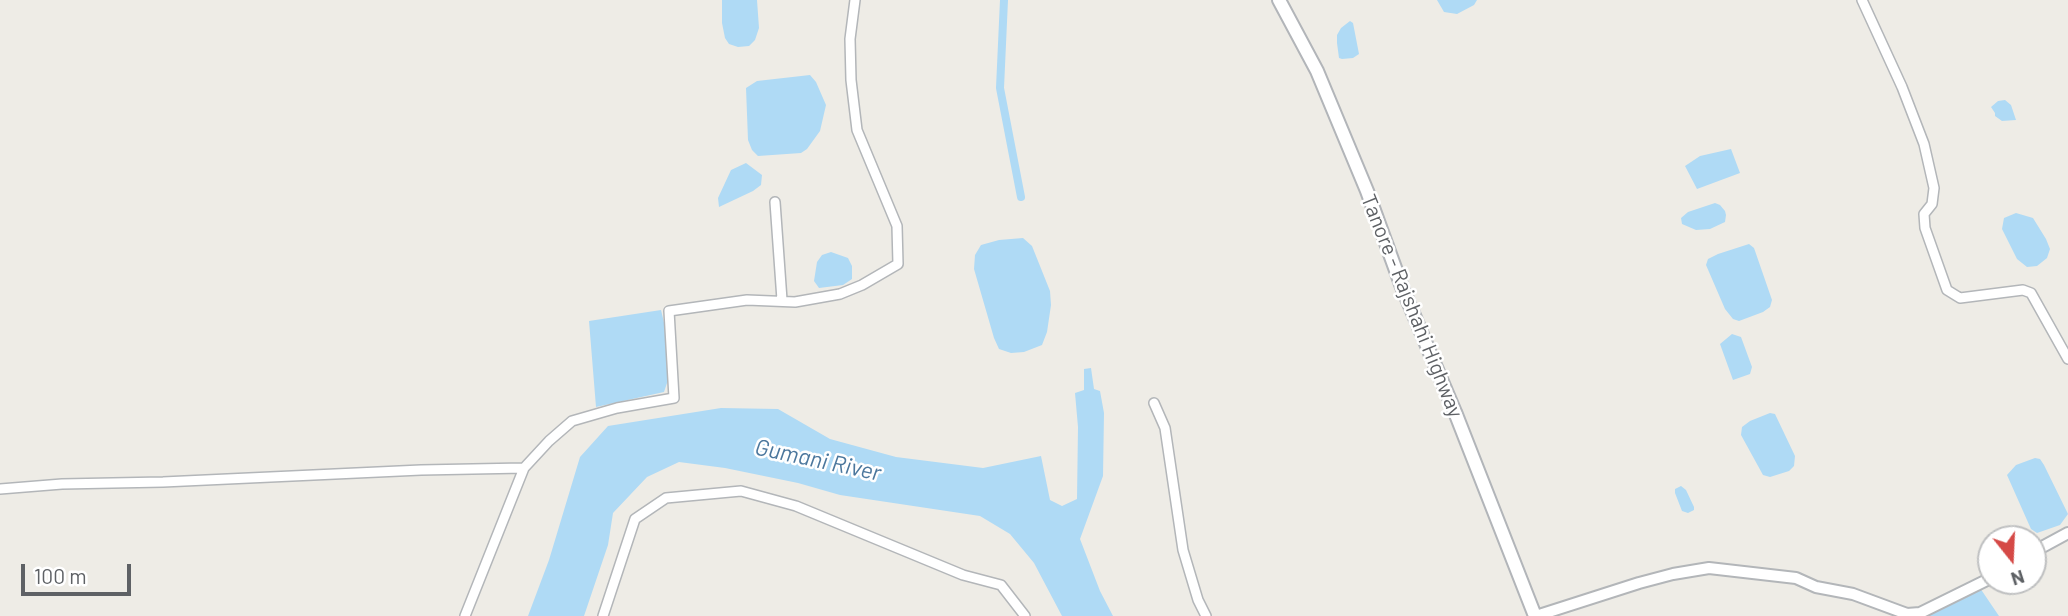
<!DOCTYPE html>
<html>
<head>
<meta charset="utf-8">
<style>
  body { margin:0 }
  #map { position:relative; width:2068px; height:616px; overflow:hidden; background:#eeece6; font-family:Barlow,sans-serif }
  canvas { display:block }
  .north { position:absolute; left:1977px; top:525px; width:70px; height:70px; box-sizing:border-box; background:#fff; border:2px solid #bfc0c1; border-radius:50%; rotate:162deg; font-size:19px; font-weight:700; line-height:28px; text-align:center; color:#5e6165 }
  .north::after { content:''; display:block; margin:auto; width:24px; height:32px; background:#d54946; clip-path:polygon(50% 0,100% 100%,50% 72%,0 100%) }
  .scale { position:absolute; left:21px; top:564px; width:110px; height:32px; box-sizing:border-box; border:4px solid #5e6165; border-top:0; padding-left:9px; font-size:21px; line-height:24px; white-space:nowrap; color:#5e6165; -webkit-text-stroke:5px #fff; paint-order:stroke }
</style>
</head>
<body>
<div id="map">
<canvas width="2068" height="616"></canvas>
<div class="north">N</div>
<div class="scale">100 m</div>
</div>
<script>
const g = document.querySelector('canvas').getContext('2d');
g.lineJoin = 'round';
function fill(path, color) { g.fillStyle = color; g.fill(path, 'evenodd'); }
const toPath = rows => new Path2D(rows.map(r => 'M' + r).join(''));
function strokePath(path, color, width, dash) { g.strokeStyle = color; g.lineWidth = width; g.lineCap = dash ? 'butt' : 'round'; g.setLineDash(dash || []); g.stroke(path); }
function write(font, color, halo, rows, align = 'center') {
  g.font = font + ' Barlow,sans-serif'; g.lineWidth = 5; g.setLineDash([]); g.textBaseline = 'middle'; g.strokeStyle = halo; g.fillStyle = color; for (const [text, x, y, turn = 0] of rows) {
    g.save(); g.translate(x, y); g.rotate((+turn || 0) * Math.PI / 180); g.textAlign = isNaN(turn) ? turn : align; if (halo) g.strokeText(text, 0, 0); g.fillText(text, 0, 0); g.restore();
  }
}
const water = toPath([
  [722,0,757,0,759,28,755,40,749,46,738,47,729,44,725,38,722,23],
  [1437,0,1477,0,1474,5,1457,14,1444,12],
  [1350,21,1353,23,1359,54,1353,58,1342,59,1339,58,1337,43,1337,35,1341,28],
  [810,75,816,82,826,105,820,131,807,149,801,153,758,156,752,150,748,140,746,88,757,81],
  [2005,100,2011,105,2016,120,2002,121,1995,116,1995,113,1991,107,1998,101],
  [1731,149,1740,173,1697,189,1685,166,1700,156],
  [746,163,762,175,761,185,753,191,719,207,718,198,731,170],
  [1715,203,1720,205,1725,211,1726,215,1725,222,1710,229,1696,230,1682,224,1681,218,1688,212],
  [2016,213,2033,218,2046,239,2050,249,2047,258,2037,266,2027,267,2017,259,2002,229,2004,218],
  [1023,238,1032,246,1050,291,1051,305,1047,332,1042,345,1024,352,1011,353,999,349,994,338,974,269,975,255,981,245,999,240],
  [1749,244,1754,248,1772,300,1770,307,1763,312,1739,321,1733,319,1725,309,1706,265,1708,259,1718,254],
  [831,252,848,258,852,266,852,279,843,285,819,288,814,281,817,262,822,255],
  [661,310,667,335,669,377,664,392,596,407,589,321],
  [1732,334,1741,337,1752,367,1750,374,1733,380,1720,344],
  [1091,368,1094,389,1100,391,1104,413,1103,476,1080,539,1100,591,1113,616,1062,616,1034,563,1010,534,980,516,840,495,798,483,725,468,679,462,647,477,613,513,608,545,584,616,528,616,549,560,580,457,608,426,721,408,778,409,830,439,896,457,983,468,1041,456,1050,500,1062,506,1077,499,1078,427,1075,393,1084,390,1084,369],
  [1770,413,1775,414,1795,456,1794,466,1789,471,1770,477,1763,475,1741,435,1742,427,1750,421],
  [2035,458,2040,459,2044,465,2068,514,2060,525,2037,533,2031,529,2007,475,2016,465],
  [1681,486,1686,490,1694,507,1694,510,1688,513,1682,511,1675,493,1675,489],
  [1980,588,1999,616,1924,616]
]);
const canal = toPath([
  [1004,0,1000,88,1021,197]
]);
const minor = toPath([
  [1862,0,1902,87,1924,144,1934,188,1932,204,1924,214,1925,228,1947,290,1960,298,2023,290,2031,293,2068,359],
  [775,202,782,300],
  [1154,403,1165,428,1183,550,1198,600,1206,616],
  [524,468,549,441,572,421,617,408,674,398,669,311,747,300,795,302,840,294,862,285,898,264,897,226,857,130,851,80,850,39,855,0],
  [0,489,62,484,163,482,421,470,524,468,465,616],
  [603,616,635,519,666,498,741,491,796,506,963,575,1001,585,1025,616]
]);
const tertiary = toPath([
  [2033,552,2068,533],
  [1536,616,1639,583,1673,574,1709,568,1796,578,1816,587,1853,594,1907,614,1920,613,1991,578]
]);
const secondary = toPath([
  [1279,0,1317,71,1367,191,1402,287,1455,412,1535,616]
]);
const streetNames = [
  ["Tanore - Rajshahi Highway",1412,306,68]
];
const waterNames = [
  ["Gumani River",818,460,12]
];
fill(water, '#afdaf5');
strokePath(canal, '#afdaf5', 8);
strokePath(minor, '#b3b6b9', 12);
strokePath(tertiary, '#b3b6b9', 14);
strokePath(secondary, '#b2b5b9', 16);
strokePath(minor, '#fff', 9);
strokePath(tertiary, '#fff', 10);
strokePath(secondary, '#fff', 12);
write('21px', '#5e6165', '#fff', streetNames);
write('italic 23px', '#4b779d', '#fff', waterNames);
</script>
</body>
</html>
